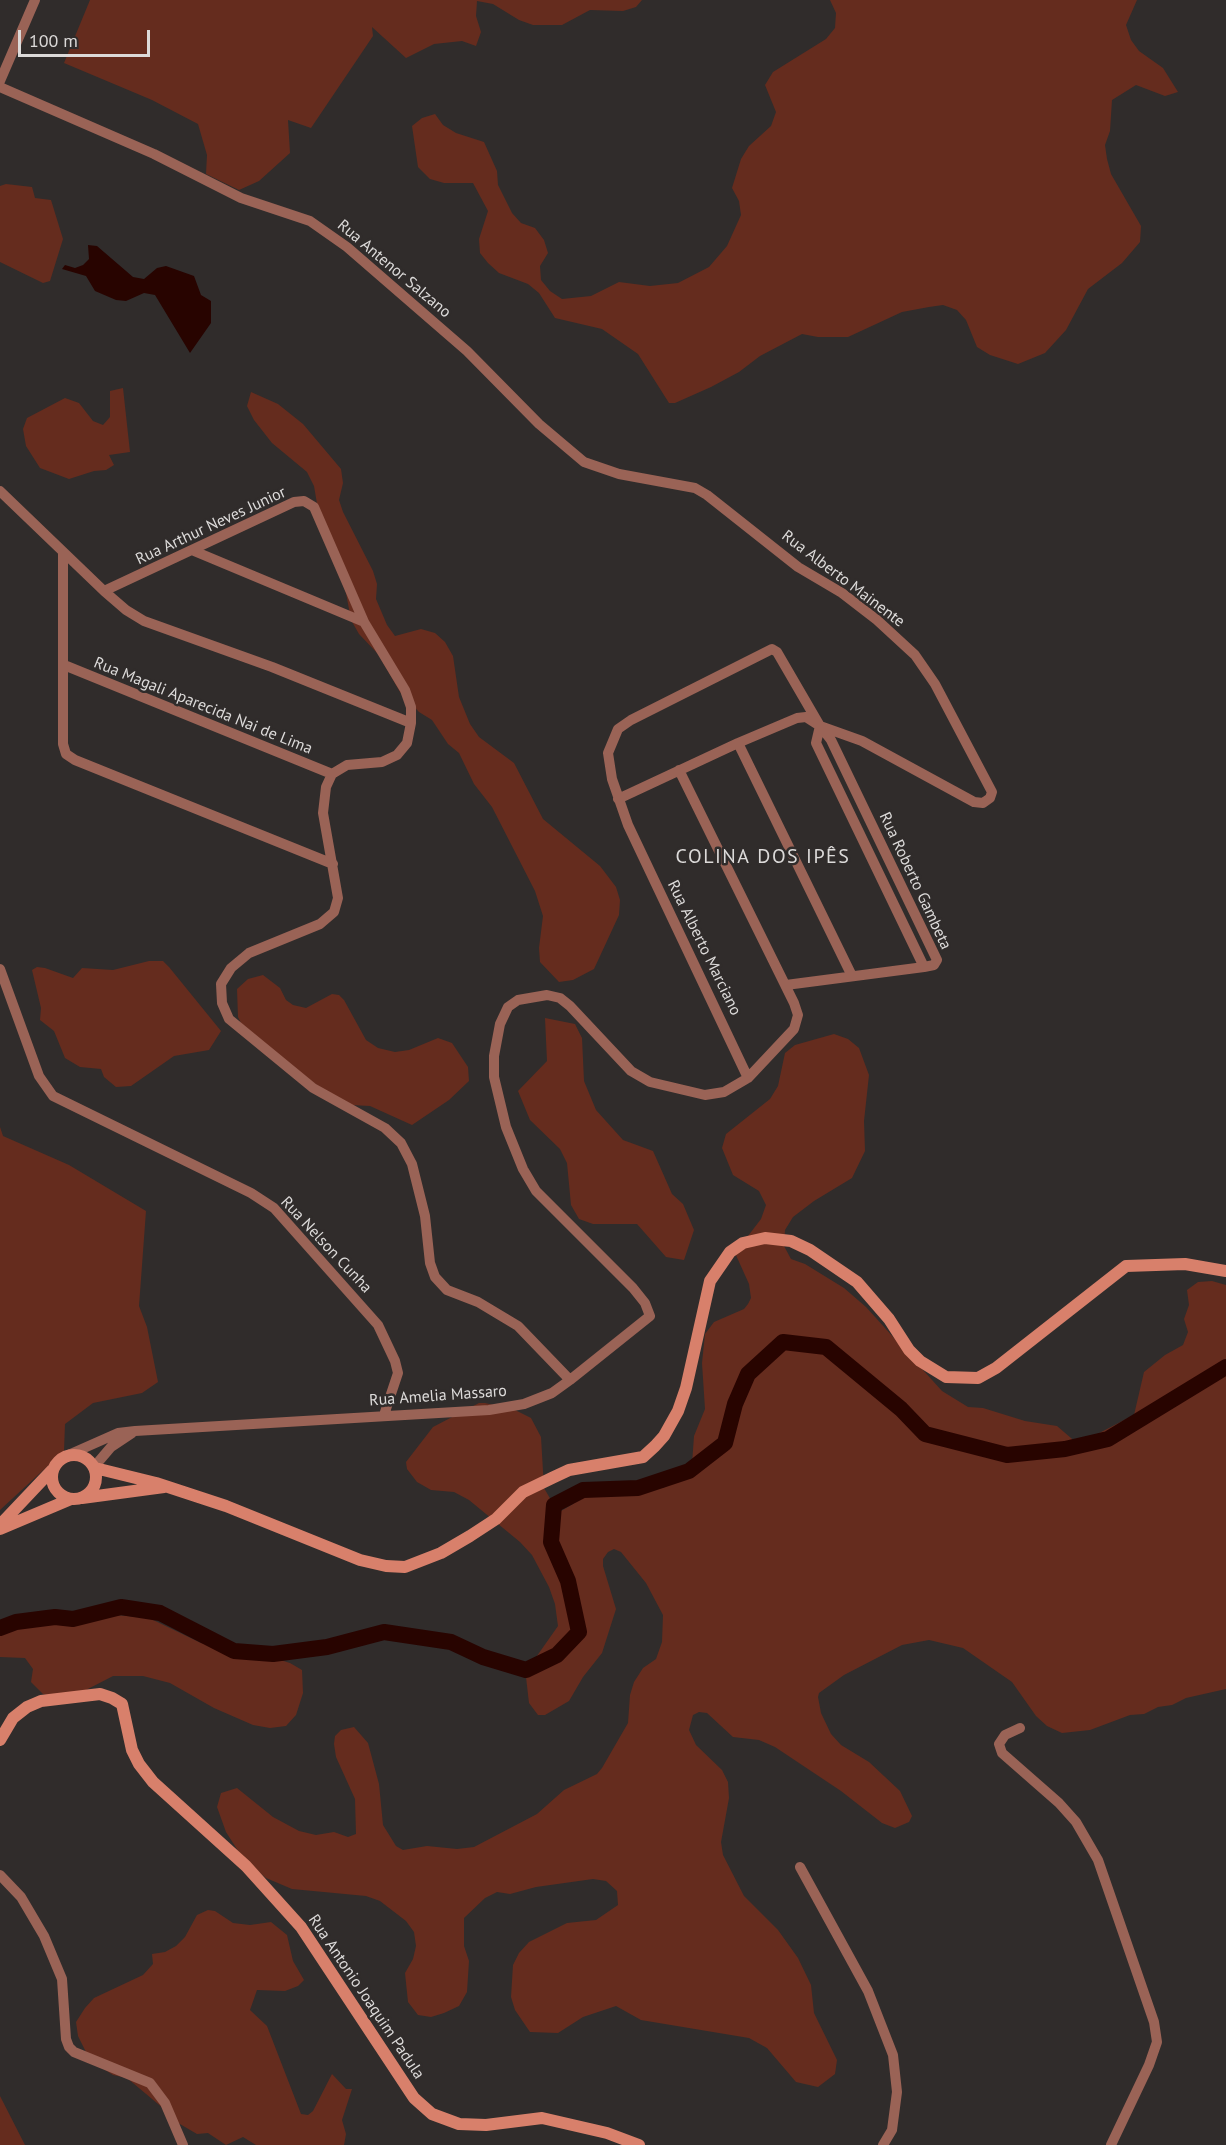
<!DOCTYPE html>
<html>
<head>
<meta charset="utf-8">
<style>
  body { margin:0 }
  #map { position:relative; width:1226px; height:2145px; overflow:hidden; background:#302c2b; font-family:"PT Sans",sans-serif }
  canvas { display:block }
  .scale { position:absolute; left:18px; top:30px; width:132px; height:27px; box-sizing:border-box; border:3px solid #dcdad9; border-top:0; padding-left:8px; font-size:18px; line-height:21px; white-space:nowrap; color:#dcdad9; -webkit-text-stroke:4px #302c2b; paint-order:stroke }
</style>
</head>
<body>
<div id="map">
<canvas width="1226" height="2145"></canvas>
<div class="scale">100 m</div>
</div>
<script>
const g = document.querySelector('canvas').getContext('2d');
g.lineJoin = 'round';
function fill(path, color) { g.fillStyle = color; g.fill(path, 'evenodd'); }
const toPath = rows => new Path2D(rows.map(r => 'M' + r).join(''));
function strokePath(path, color, width, dash) { g.strokeStyle = color; g.lineWidth = width; g.lineCap = dash ? 'butt' : 'round'; g.setLineDash(dash || []); g.stroke(path); }
function write(font, color, halo, rows, align = 'center') {
  g.font = font + ' "PT Sans",sans-serif'; g.lineWidth = 5; g.setLineDash([]); g.textBaseline = 'middle'; g.strokeStyle = halo; g.fillStyle = color; for (const [text, x, y, turn = 0] of rows) {
    g.save(); g.translate(x, y); g.rotate((+turn || 0) * Math.PI / 180); g.textAlign = isNaN(turn) ? turn : align; if (halo) g.strokeText(text, 0, 0); g.fillText(text, 0, 0); g.restore();
  }
}
const green = toPath([
  [90,0,642,0,636,7,623,11,590,10,562,25,533,25,519,20,493,4,477,1,476,16,481,32,476,46,462,41,434,44,406,58,372,27,373,36,311,128,288,120,290,153,259,181,239,190,206,174,207,155,198,124,152,100,64,63],
  [830,0,1137,0,1126,25,1131,40,1139,51,1163,68,1178,92,1165,96,1136,85,1112,100,1110,131,1105,145,1107,159,1111,174,1141,226,1140,242,1122,263,1088,289,1066,330,1045,353,1018,364,990,355,977,347,966,320,957,310,943,305,929,307,902,312,848,337,818,337,802,334,760,356,739,372,711,387,675,403,669,403,638,354,602,329,555,318,539,293,528,284,499,273,488,263,480,253,479,239,488,211,473,183,444,183,430,179,418,167,412,126,422,118,435,114,443,125,456,133,484,142,497,171,498,185,512,213,521,223,535,228,544,240,548,253,540,266,541,280,550,291,562,299,591,296,619,282,650,286,678,283,709,267,727,246,741,215,739,201,732,188,741,159,749,146,771,126,776,112,765,85,773,72,826,39,835,28,836,13],
  [6,184,32,187,35,198,51,200,63,239,50,281,43,283,0,262,0,186],
  [123,388,130,452,109,455,114,465,106,470,94,471,69,479,40,468,26,446,23,429,27,418,65,398,79,403,93,421,103,425,110,417,110,391],
  [251,392,278,404,303,424,341,469,343,483,339,500,343,512,373,571,377,584,376,599,387,625,395,636,421,629,435,633,445,642,453,656,459,697,470,724,479,737,514,763,543,819,600,866,616,887,620,900,619,915,594,969,573,980,559,982,540,962,539,948,543,916,535,891,492,807,474,784,459,753,448,744,432,720,419,712,400,692,378,654,359,634,351,620,346,593,321,527,314,486,307,472,272,443,254,420,247,406],
  [149,961,163,961,169,967,221,1031,209,1050,174,1056,131,1086,116,1087,104,1077,101,1069,80,1067,65,1058,54,1031,40,1020,41,1008,32,970,37,967,45,968,73,978,82,968,113,970],
  [263,975,280,988,286,1000,293,1005,306,1008,332,994,339,995,344,1000,366,1040,378,1048,395,1052,409,1050,438,1038,452,1043,468,1067,469,1081,449,1100,412,1125,370,1106,351,1105,328,1093,247,1035,238,1017,237,989,248,979],
  [545,1018,575,1024,582,1038,584,1081,596,1110,623,1140,653,1151,672,1194,683,1204,694,1230,684,1260,666,1257,637,1224,593,1224,579,1219,571,1205,567,1163,560,1149,530,1120,518,1091,547,1061],
  [834,1034,848,1039,859,1048,869,1075,864,1121,865,1151,852,1178,814,1201,793,1217,785,1230,784,1246,791,1259,805,1264,844,1288,866,1307,942,1391,968,1407,983,1408,1025,1421,1057,1426,1078,1444,1134,1415,1144,1372,1165,1355,1183,1345,1188,1332,1184,1319,1189,1305,1187,1290,1198,1282,1212,1281,1226,1285,1226,1689,1186,1698,1172,1705,1158,1707,1144,1714,1130,1715,1090,1730,1062,1733,1047,1726,1036,1716,1012,1682,963,1648,929,1640,902,1645,844,1675,819,1693,818,1697,821,1713,831,1734,841,1745,869,1762,900,1791,912,1816,909,1822,895,1828,882,1823,841,1791,775,1747,759,1740,733,1737,707,1713,699,1712,693,1715,689,1730,696,1745,722,1770,728,1782,729,1798,721,1842,723,1855,744,1896,778,1930,798,1958,811,1985,814,2013,837,2060,835,2074,818,2087,796,2082,767,2048,749,2038,641,2020,616,2006,583,2017,558,2033,530,2032,515,2010,511,1997,513,1965,519,1953,529,1942,567,1923,596,1920,618,1905,617,1891,606,1881,593,1879,536,1887,510,1894,497,1892,485,1898,464,1918,464,1946,469,1961,467,1992,459,2006,444,2013,431,2017,418,2015,408,2002,405,1973,413,1959,416,1946,414,1932,406,1921,380,1901,366,1896,292,1889,266,1878,242,1857,226,1832,217,1807,221,1793,237,1788,273,1817,299,1831,316,1835,334,1832,348,1837,356,1834,355,1799,336,1757,334,1744,335,1736,341,1730,354,1727,368,1743,379,1784,383,1825,396,1846,403,1850,427,1846,457,1849,474,1847,537,1814,564,1790,597,1774,602,1768,628,1723,630,1695,634,1682,643,1668,656,1659,662,1642,663,1615,646,1583,621,1552,614,1549,608,1552,603,1559,603,1566,616,1609,602,1653,583,1677,569,1701,545,1715,538,1715,529,1703,526,1677,532,1663,558,1626,555,1604,549,1587,532,1555,520,1542,469,1500,454,1492,431,1490,417,1482,407,1469,406,1462,433,1427,479,1403,485,1403,515,1410,531,1418,541,1437,544,1488,555,1507,561,1511,573,1504,583,1492,604,1482,631,1482,663,1488,682,1477,692,1464,694,1436,705,1409,702,1363,705,1334,714,1322,744,1309,748,1304,751,1298,749,1284,735,1253,761,1219,766,1205,759,1191,733,1175,722,1148,726,1134,770,1099,778,1086,785,1053,795,1045],
  [0,1127,3,1136,69,1165,146,1211,139,1306,147,1327,158,1382,142,1393,93,1403,65,1424,64,1451,0,1510],
  [105,1614,149,1618,201,1643,261,1654,290,1663,302,1670,303,1693,296,1715,286,1726,270,1728,253,1725,214,1708,170,1683,143,1676,113,1676,86,1690,56,1696,43,1694,31,1682,33,1669,25,1658,0,1657,0,1626,21,1627,61,1618,91,1618],
  [208,1910,215,1911,233,1923,250,1925,271,1922,287,1935,293,1961,304,1980,298,1986,285,1991,257,1990,250,2010,267,2026,301,2114,308,2115,313,2111,332,2074,346,2089,352,2089,342,2120,346,2134,344,2145,256,2145,243,2137,226,2145,208,2133,197,2134,173,2120,164,2109,127,2078,113,2075,90,2060,78,2036,76,2022,85,2008,94,1998,143,1975,153,1964,152,1954,165,1952,176,1946,185,1937,197,1915],
  [0,2096,25,2145,0,2145]
]);
const water = toPath([
  [88,245,97,246,133,277,144,279,157,268,166,266,194,276,201,295,211,301,211,323,190,353,155,295,144,293,126,301,116,300,95,291,86,276,62,269,65,265,75,268,83,265,89,259]
]);
const river = toPath([
  [0,1628,16,1622,55,1617,73,1619,121,1607,160,1613,234,1651,273,1654,327,1647,384,1632,451,1642,483,1657,526,1670,557,1655,579,1632,568,1581,551,1542,554,1505,583,1490,638,1488,689,1471,725,1443,735,1404,748,1374,783,1342,826,1347,901,1409,925,1434,1007,1455,1065,1449,1108,1439,1226,1367]
]);
const street = toPath([
  [0,81,35,0],
  [0,87,154,154,241,198,310,221,347,247,467,351,539,424,584,462,619,474,695,488,707,495,798,567,842,593,877,620,915,655,935,684,992,792,990,798,983,803,974,802,862,741,820,726,806,717,797,718,738,743,618,799],
  [0,491,104,591,126,610,144,621,272,667,411,723],
  [194,551,364,622],
  [63,554,63,744,66,754,75,760,333,864],
  [104,591,294,502,304,501,314,507,364,622,405,690,411,707,411,723,407,743,397,755,382,762,347,765,332,774,326,787,323,813,338,898,334,912,320,924,249,953,231,968,221,984,222,1003,229,1019,313,1088,385,1128,401,1143,412,1164,425,1216,430,1263,435,1277,447,1290,478,1302,518,1326,570,1380],
  [64,665,332,774],
  [820,726,816,743,924,967],
  [738,743,852,976],
  [0,969,39,1076,53,1096,251,1193,274,1208,378,1325,395,1361,398,1373,384,1415],
  [748,1078,628,825,612,779,608,753,618,729,631,720,772,649,777,652,820,726,831,740,937,960,934,965,924,967,786,985],
  [66,1456,118,1433,135,1431,489,1410,524,1404,552,1393,570,1380,650,1316,645,1303,633,1288,536,1191,523,1169,506,1127,494,1077,494,1056,500,1024,508,1007,518,1000,547,995,560,998,570,1006,631,1071,650,1082,705,1095,724,1092,748,1078,794,1029,798,1015,794,1003,679,770],
  [94,1467,111,1447,132,1433],
  [1020,1728,1005,1735,999,1744,1002,1753,1059,1803,1076,1822,1098,1860,1154,2022,1157,2042,1149,2065,1111,2145],
  [800,1867,868,1991,893,2055,897,2092,892,2130,883,2145],
  [0,1875,21,1897,44,1936,62,1979,66,2039,69,2047,74,2052,150,2083,165,2103,183,2145]
]);
const secondary = toPath([
  '52 1477a22 22 0 1 1 44 0a22 22 0 1 1-44 0Z',
  [95,1468,156,1483,226,1506,360,1560,386,1566,405,1567,441,1553,470,1536,496,1519,523,1492,554,1477,569,1470,643,1457,655,1446,664,1436,678,1411,686,1388,710,1281,730,1252,743,1243,765,1238,791,1241,810,1250,857,1282,889,1319,909,1350,920,1361,946,1377,978,1378,996,1368,1126,1266,1185,1264,1226,1271],
  [82,1498,164,1487],
  [0,1525,52,1470],
  [0,1529,71,1499],
  [0,1740,13,1718,27,1707,41,1701,100,1694,112,1698,122,1704,132,1750,139,1764,153,1782,246,1866,301,1927,414,2098,432,2114,459,2124,486,2125,542,2118,607,2133,639,2145]
]);
const streetNames = [
  ["Rua Antenor Salzano",394,269,40],
  ["Rua Arthur Neves Junior",211,526,-25],
  ["Rua Alberto Mainente",843,579,37],
  ["Rua Magali Aparecida Nai de Lima",203,706,22],
  ["Rua Roberto Gambeta",915,881,65],
  ["Rua Alberto Marciano",704,948,64],
  ["Rua Nelson Cunha",326,1245,47],
  ["Rua Amelia Massaro",438,1396,-4],
  ["Rua Antonio Joaquim Padula",366,1997,56]
];
const quarterNames = [
  ["COLINA DOS IPÊS",763,857]
];
fill(green, '#652c1e');
fill(water, '#280400');
strokePath(river, '#280400', 16);
strokePath(street, '#9a6356', 10);
strokePath(secondary, '#d8806b', 12);
write('16px', '#dcdad9', '#302c2b', streetNames);
g.letterSpacing = '1.5px';
write('20px', '#dcdad9', '#302c2b', quarterNames);
g.letterSpacing = '0px';
</script>
</body>
</html>
